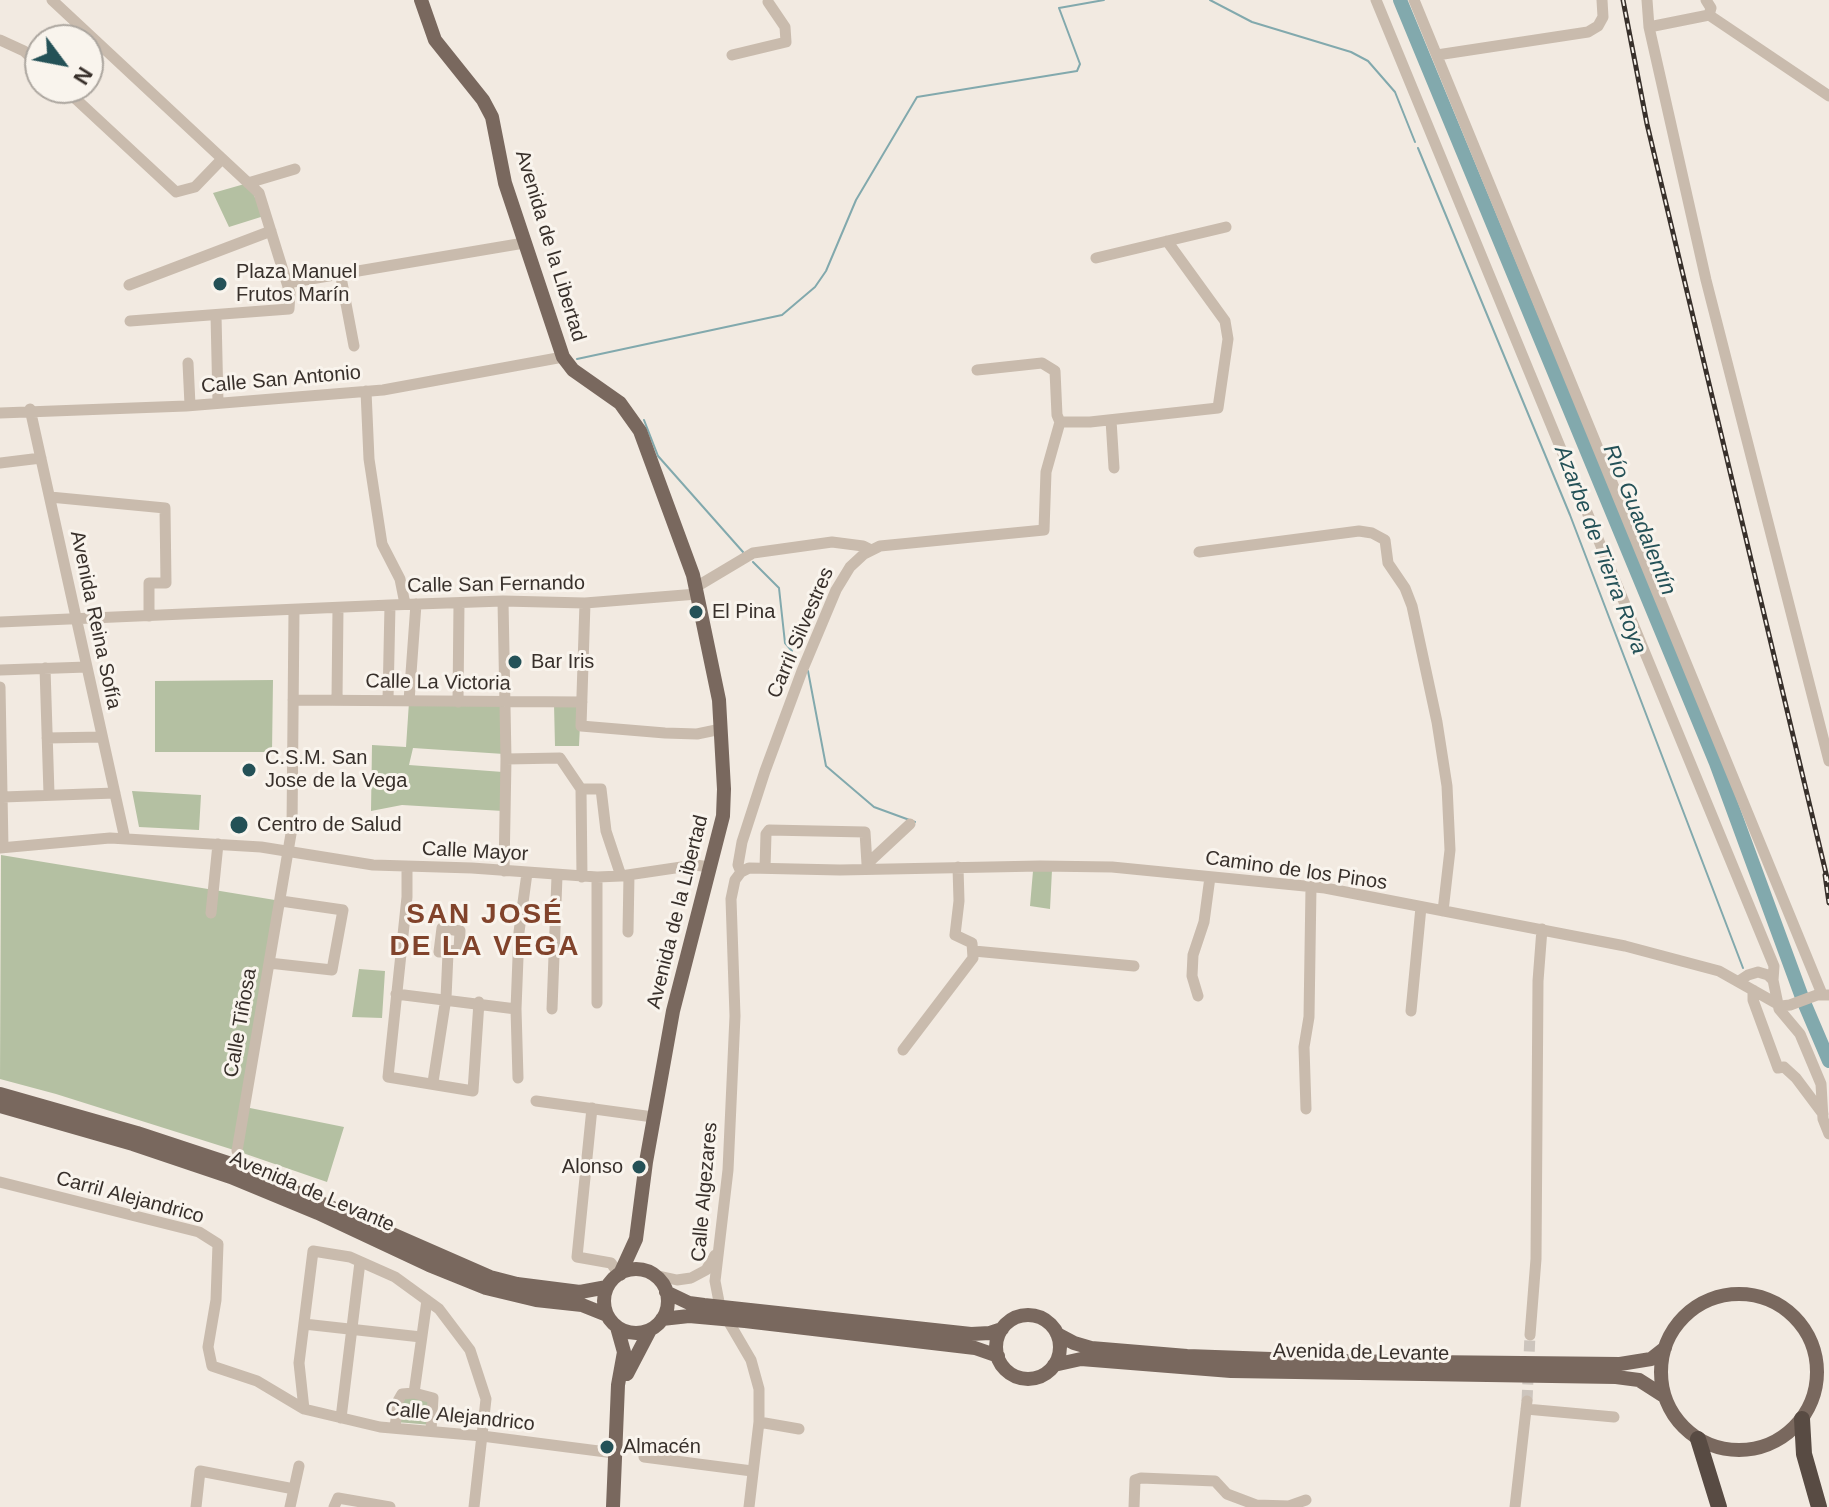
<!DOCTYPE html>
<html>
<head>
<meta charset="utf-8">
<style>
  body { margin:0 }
  #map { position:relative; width:1829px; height:1507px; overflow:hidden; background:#f2eae1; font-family:Helvetica,sans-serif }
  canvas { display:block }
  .north { position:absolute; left:24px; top:24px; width:80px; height:80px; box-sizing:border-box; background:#f9f4ed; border:2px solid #aca69f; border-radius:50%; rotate:122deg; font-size:22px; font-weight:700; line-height:32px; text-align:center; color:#38302b }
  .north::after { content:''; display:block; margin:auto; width:28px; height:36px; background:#245157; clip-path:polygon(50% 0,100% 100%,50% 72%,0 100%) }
</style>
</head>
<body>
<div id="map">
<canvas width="1829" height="1507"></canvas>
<div class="north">N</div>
</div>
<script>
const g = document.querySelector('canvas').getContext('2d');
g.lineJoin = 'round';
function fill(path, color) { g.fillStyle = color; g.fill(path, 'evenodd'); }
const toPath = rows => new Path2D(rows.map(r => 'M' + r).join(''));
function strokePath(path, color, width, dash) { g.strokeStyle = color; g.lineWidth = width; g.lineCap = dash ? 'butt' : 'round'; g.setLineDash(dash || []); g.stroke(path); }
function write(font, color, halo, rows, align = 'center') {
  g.font = font + ' Helvetica,sans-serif'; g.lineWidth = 6; g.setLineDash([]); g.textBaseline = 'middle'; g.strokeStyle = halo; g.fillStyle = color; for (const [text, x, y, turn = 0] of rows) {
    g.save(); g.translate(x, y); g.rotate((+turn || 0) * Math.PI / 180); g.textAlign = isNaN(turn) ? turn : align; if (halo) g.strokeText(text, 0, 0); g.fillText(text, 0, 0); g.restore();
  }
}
const green = toPath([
  [248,183,264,216,229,227,213,193],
  [273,680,272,752,155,752,155,681],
  [409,702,504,704,504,754,413,748,409,765,503,772,503,811,402,805,371,811,372,745,406,747],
  [554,704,581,704,579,746,555,746],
  [132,791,201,795,199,830,139,827],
  [1,855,281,901,245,1107,344,1127,327,1182,237,1151,56,1094,0,1079],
  [1052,870,1050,909,1030,906,1033,871],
  [359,969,385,971,382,1018,352,1017],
  [402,1394,429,1396,432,1425,396,1422]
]);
const stream = toPath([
  [1210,0,1252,22,1351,52,1368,61,1395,92,1415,142],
  [1418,148,1570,515,1743,968],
  [577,359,782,315,815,287,826,271,856,200,917,97,1077,71,1080,64,1059,8,1104,0],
  [644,420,658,456,743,552],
  [753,562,779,588,785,643,792,651],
  [808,671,826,766,874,807,915,822]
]);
const river = toPath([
  [1400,0,1716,763,1803,1000,1829,1061]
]);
const minorTunnel = toPath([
  [1527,1401,1530,1335]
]);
const minor = toPath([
  [52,0,259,193,290,293,289,309,130,321],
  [1376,0,1774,966,1773,980],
  [1414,0,1822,994],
  [1647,0,1649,27,1706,280,1829,761],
  [1706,0,1711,8,1709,15],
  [1649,27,1709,15,1829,96],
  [0,40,24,51,40,66],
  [732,55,786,42,785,27,768,2],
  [1437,55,1588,32,1598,26,1603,17,1602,0],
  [64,88,176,192,195,187,222,159],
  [248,183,295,169],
  [1096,258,1226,227],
  [340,272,354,346],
  [287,283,524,243],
  [129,285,271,231],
  [216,315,218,403],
  [188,363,190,405],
  [366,391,369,459,378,518,382,544,400,579,405,604],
  [30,409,125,839],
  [0,413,186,406,383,390,563,357],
  [1111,420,1114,468],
  [1060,422,1090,422,1218,408,1228,339,1225,321,1167,241],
  [0,463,41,458],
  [50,497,165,508,166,583,149,583,149,616],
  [1199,552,1359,531,1372,533,1385,540,1388,563,1405,588,1412,606,1437,722,1447,786,1450,850,1443,911],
  [696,587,753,553,832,542,863,546,871,550],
  [503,601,506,759,504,871],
  [585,603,581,726,665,733,697,734,721,729],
  [0,622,390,605,503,601,585,603,697,594],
  [45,668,49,794],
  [0,670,87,667],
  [0,687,3,847],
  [337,699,338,608],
  [293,700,582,702],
  [388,700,390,605],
  [409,701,416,604],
  [458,702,459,603],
  [47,738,102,737],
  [506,759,560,758,581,789,582,877],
  [581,789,601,789,606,831,621,876],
  [3,797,115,793],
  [0,848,110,838,261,847,373,865,472,868,597,877,621,876,695,865,710,867],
  [407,867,407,897,388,1077,473,1091,479,1002],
  [765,868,766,834,769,830,865,832,867,864],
  [867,869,867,864,910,824],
  [741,872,749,868,840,870,1040,866,1112,867,1325,888,1625,946,1719,971,1781,1006,1790,1005,1817,995,1829,995],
  [741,872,738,865,742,842,765,771,802,671,836,590,850,567,864,554,880,546,1044,530,1046,472,1060,422,1057,415,1055,371,1042,363,977,370],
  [741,872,735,880,731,899,735,1016,728,1170,715,1281,720,1307,751,1360,759,1389,759,1422,749,1507],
  [211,913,218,844],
  [442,928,460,931,459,950,439,952,442,928],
  [628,932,629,875],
  [974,951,1134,966],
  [269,963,332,970,343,910,281,901],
  [1739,981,1748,975,1758,972,1768,975,1773,980,1779,1009,1800,1034,1821,1084,1823,1119,1829,1134],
  [1753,990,1753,1000,1778,1068,1784,1067,1796,1078,1823,1114],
  [396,994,516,1009],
  [1198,996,1192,976,1193,955,1204,922,1210,877],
  [597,1003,597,877],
  [552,1009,557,876],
  [1411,1011,1421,907],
  [903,1050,973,958,972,943,955,935,959,901,958,867],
  [518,1078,516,1009,519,932,527,873],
  [433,1082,446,998,448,953],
  [536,1101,653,1117],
  [592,1108,577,1257,611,1263,616,1270,615,1278],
  [1306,1109,1304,1047,1309,1017,1311,887],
  [237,1151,292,828,294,610],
  [0,1182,199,1232,218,1244,216,1300,208,1347,212,1366,257,1381,304,1409,380,1427,482,1436,614,1453],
  [654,1275,677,1280,691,1278,706,1270,715,1255],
  [304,1324,421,1337],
  [1530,1335,1536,1259,1538,981,1542,929],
  [414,1393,427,1300],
  [304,1409,299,1363,313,1251,350,1257,395,1277,439,1309,470,1350,486,1399,474,1507],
  [1526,1409,1614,1417],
  [341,1418,360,1262],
  [759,1422,799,1429],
  [395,1428,398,1401,402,1394,414,1393,433,1398,431,1431],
  [644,1457,752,1471],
  [196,1507,200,1471,294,1489],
  [290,1507,299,1466],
  [334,1507,338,1498,390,1507],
  [1134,1507,1135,1480,1141,1478,1215,1481,1227,1494,1256,1505,1289,1506,1306,1500],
  [1515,1507,1527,1401]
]);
const major = toPath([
  [421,0,435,40,483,100,492,117,505,183,563,357,573,370,620,403,640,431,693,575,719,700,724,789,723,816,673,1011,646,1162,636,1239,620,1274],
  [0,1094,137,1133,234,1165,490,1277,517,1284,580,1292,607,1287],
  [0,1106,133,1144,231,1177,318,1213,429,1265,486,1288,536,1300,582,1305,607,1315],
  '604 1301a32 32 0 1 1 64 0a32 32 0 1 1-64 0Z',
  [666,1292,689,1303,704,1305,971,1334,990,1333,1002,1329],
  '1661 1372a78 78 0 1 1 156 0a78 78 0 1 1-156 0Z',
  '996 1347a32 32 0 1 1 64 0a32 32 0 1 1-64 0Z',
  [662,1319,689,1316,745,1321,975,1348,998,1356],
  [1057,1334,1074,1343,1091,1348,1187,1356,1327,1361,1620,1364,1651,1359,1665,1348],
  [1054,1365,1081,1359,1231,1371,1616,1377,1639,1380,1664,1396],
  [627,1374,650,1330],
  [613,1507,618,1385,624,1352,617,1327]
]);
const highway = toPath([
  [1802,1419,1804,1454,1819,1507],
  [1698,1439,1719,1507]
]);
const rail = toPath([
  [1623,0,1647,124,1829,886],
  [1825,875,1829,903]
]);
const markers = [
  [220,284,8,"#245157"],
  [696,612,8,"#245157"],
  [515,662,8,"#245157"],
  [249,770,8,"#245157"],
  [239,825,10,"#245157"],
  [639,1167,8,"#245157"],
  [607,1447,8,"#245157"]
];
const streetNames = [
  ["Avenida de la Libertad",550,246,73],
  ["Calle San Antonio",281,380,-5],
  ["Calle San Fernando",496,585,-1],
  ["Avenida Reina Sofía",95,620,78],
  ["Carril Silvestres",801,633,-67],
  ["Calle La Victoria",438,683,1],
  ["Calle Mayor",475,852,3],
  ["Camino de los Pinos",1296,871,8],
  ["Avenida de la Libertad",678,912,-76],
  ["Calle Tiñosa",241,1023,-80],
  ["Avenida de Levante",312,1192,23],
  ["Calle Algezares",705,1192,-85],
  ["Carril Alejandrico",130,1198,15],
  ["Avenida de Levante",1361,1353,1],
  ["Calle Alejandrico",460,1417,6]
];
const poiNames = [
  ["Plaza Manuel",236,272],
  ["Frutos Marín",236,295],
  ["El Pina",712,612],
  ["Bar Iris",531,662],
  ["C.S.M. San",265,758],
  ["Jose de la Vega",265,781],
  ["Centro de Salud",257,825],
  ["Alonso",623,1167,"right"],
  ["Almacén",623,1447]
];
const waterNames = [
  ["Río Guadalentín",1639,520,68],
  ["Azarbe de Tierra Roya",1600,550,69]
];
const districtNames = [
  ["SAN JOSÉ",485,915],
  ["DE LA VEGA",485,947]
];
fill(green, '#b4c0a2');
strokePath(stream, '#82a9ad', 2);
strokePath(river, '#82a9ad', 14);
strokePath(minorTunnel, '#cdc5bd', 11, [11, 5.5]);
strokePath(minor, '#c9bbad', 11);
strokePath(major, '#79685e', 14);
strokePath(highway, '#584b43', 16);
strokePath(rail, '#38302b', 5);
strokePath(rail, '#f9f4ed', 2, [6]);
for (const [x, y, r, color] of markers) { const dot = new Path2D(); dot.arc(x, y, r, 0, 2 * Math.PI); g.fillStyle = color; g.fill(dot); strokePath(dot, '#f9f4ed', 3); }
write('20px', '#38302b', '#f9f4ed', streetNames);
write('20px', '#38302b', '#f9f4ed', poiNames, 'left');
write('italic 22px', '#245157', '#f9f4ed', waterNames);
g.letterSpacing = '2px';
write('bold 28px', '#81432b', '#f9f4ed', districtNames);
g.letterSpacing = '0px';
</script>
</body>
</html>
